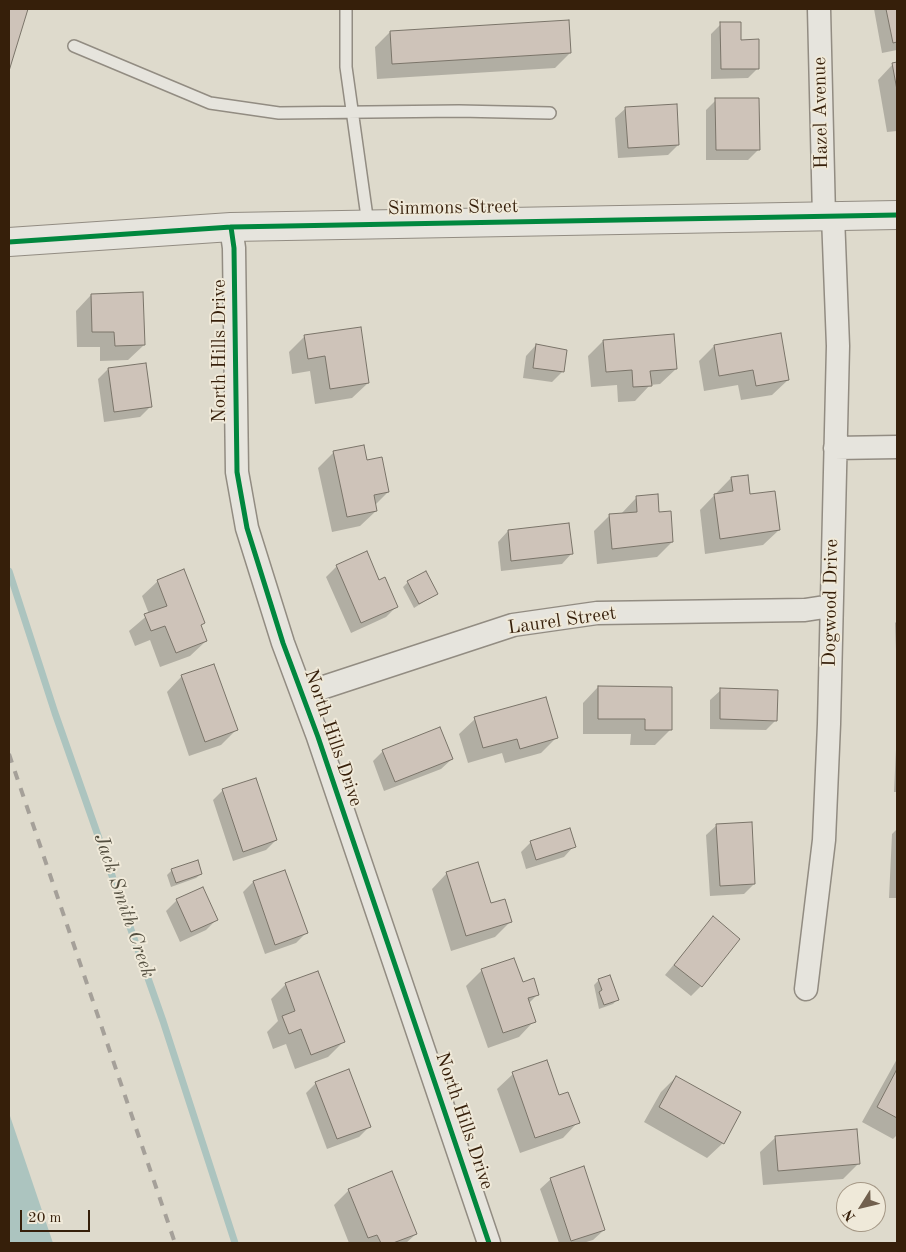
<!DOCTYPE html>
<html>
<head>
<meta charset="utf-8">
<style>
  body { margin:0 }
  #map { position:relative; width:906px; height:1252px; overflow:hidden; background:#dedacc; font-family:"Old Standard TT",serif }
  canvas { display:block }
  .frame { position:absolute; inset:0; border:10px solid #361f0a; pointer-events:none }
  .north { position:absolute; left:836px; top:1182px; width:50px; height:50px; box-sizing:border-box; background:#efe9d9; border:1px solid #a59886; border-radius:50%; rotate:234deg; font-size:14px; font-weight:700; line-height:20px; text-align:center; color:#361f0a }
  .north::after { content:''; display:block; margin:auto; width:18px; height:22px; background:#71604e; clip-path:polygon(50% 0,100% 100%,50% 72%,0 100%) }
  .scale { position:absolute; left:20px; top:1210px; width:70px; height:22px; box-sizing:border-box; border:2px solid #361f0a; border-top:0; padding-left:6px; font-size:15px; line-height:18px; white-space:nowrap; color:#361f0a; -webkit-text-stroke:4px #efe9d9; paint-order:stroke }
</style>
</head>
<body>
<div id="map">
<canvas width="906" height="1252"></canvas>
<div class="frame"></div>
<div class="north">N</div>
<div class="scale">20 m</div>
</div>
<script>
const g = document.querySelector('canvas').getContext('2d');
g.lineJoin = 'round';
function fill(path, color) { g.fillStyle = color; g.fill(path, 'evenodd'); }
const toPath = rows => new Path2D(rows.map(r => 'M' + r).join(''));
function strokePath(path, color, width, dash) { g.strokeStyle = color; g.lineWidth = width; g.lineCap = dash ? 'butt' : 'round'; g.setLineDash(dash || []); g.stroke(path); }
function write(font, color, halo, rows, align = 'center') {
  g.font = font + ' "Old Standard TT",serif'; g.lineWidth = 4; g.setLineDash([]); g.textBaseline = 'middle'; g.strokeStyle = halo; g.fillStyle = color; for (const [text, x, y, turn = 0] of rows) {
    g.save(); g.translate(x, y); g.rotate((+turn || 0) * Math.PI / 180); g.textAlign = isNaN(turn) ? turn : align; if (halo) g.strokeText(text, 0, 0); g.fillText(text, 0, 0); g.restore();
  }
}
const water = toPath([
  [9,1113,53,1243,9,1243]
]);
const shadow = toPath([
  [9,9,27,9,9,67],
  [874,9,897,9,897,50,882,53],
  [721,24,740,41,758,68,748,78,711,79,711,34],
  [390,32,570,53,555,68,377,79,375,47],
  [893,64,897,64,897,131,887,132,878,80],
  [716,100,758,150,748,160,706,160,706,110],
  [626,108,678,145,668,155,618,158,615,118],
  [91,295,144,345,128,360,100,361,100,347,77,347,76,311],
  [305,336,368,383,352,398,315,404,310,371,292,374,289,352],
  [603,341,676,369,660,384,650,385,635,401,618,402,617,385,591,387,588,356],
  [536,345,563,371,552,382,523,378,526,356],
  [714,346,788,380,772,395,741,400,738,385,704,391,699,361],
  [108,369,150,407,140,417,104,422,98,379],
  [333,453,366,462,388,492,375,505,376,511,360,526,332,532,318,468],
  [731,478,779,530,763,545,705,554,700,510],
  [637,497,658,513,672,542,657,557,597,564,594,531,610,515,621,514],
  [568,524,572,553,562,564,501,571,498,542,508,531],
  [337,566,396,607,386,617,351,633,326,577],
  [158,581,204,623,200,626,206,641,190,656,160,667,150,640,135,646,129,631,149,614,142,596],
  [408,582,436,594,414,608,403,587],
  [897,621,897,677,895,623],
  [182,676,236,730,221,745,189,756,167,692],
  [598,687,671,729,655,745,630,745,631,734,583,734,583,703],
  [721,690,776,720,766,730,710,729,710,700],
  [475,719,556,738,541,753,505,763,502,753,468,763,459,734],
  [897,728,897,792,894,792],
  [383,751,452,759,441,769,384,791,373,761],
  [223,790,276,840,266,850,233,861,213,800],
  [717,825,754,884,744,894,710,896,706,835],
  [897,829,897,898,889,898,892,834],
  [531,842,574,846,564,857,526,869,521,852],
  [172,870,201,874,196,878,171,887,167,875],
  [285,871,306,933,296,943,265,954,243,892,253,882],
  [447,873,490,904,511,921,495,937,451,951,432,889],
  [177,900,216,920,206,930,180,942,166,911],
  [713,918,701,986,691,996,665,975],
  [482,970,522,984,538,994,528,1004,534,1021,519,1037,488,1048,466,986],
  [599,980,617,1000,613,1004,599,1009,594,985],
  [286,984,343,1042,328,1057,295,1069,286,1044,273,1049,267,1032,278,1021,271,999],
  [897,1059,897,1135,893,1139,862,1122],
  [513,1074,558,1097,578,1122,563,1138,520,1153,497,1089],
  [676,1077,723,1143,707,1158,644,1122,661,1092],
  [316,1083,369,1127,359,1137,327,1149,306,1093],
  [776,1137,858,1164,843,1179,763,1185,760,1152],
  [551,1179,604,1230,593,1240,583,1243,559,1243,540,1189],
  [349,1190,416,1234,406,1243,349,1243,334,1205]
]);
const stream = toPath([
  [9,571,55,713,163,1021,235,1243]
]);
const building = toPath([
  [9,9,28,9,9,71,9,9],
  [886,9,897,9,897,42,893,43,886,9],
  [569,20,571,53,392,64,390,31,569,20],
  [720,22,741,22,741,40,759,39,759,69,721,69,720,22],
  [897,62,897,90,892,63,897,62],
  [715,98,759,98,760,150,716,150,715,98],
  [677,104,679,145,628,148,625,107,677,104],
  [143,292,145,345,115,346,114,332,92,332,91,294,143,292],
  [361,327,369,383,330,389,325,356,308,359,304,335,361,327],
  [781,333,789,380,756,386,753,370,719,376,714,345,781,333],
  [674,334,677,369,650,371,652,386,633,387,632,370,606,372,603,340,674,334],
  [536,344,567,350,564,372,533,368,536,344],
  [146,363,152,407,114,412,108,368,146,363],
  [364,445,367,460,382,457,389,492,374,495,377,511,347,517,333,451,364,445],
  [748,475,750,494,775,491,780,530,720,539,714,494,733,491,731,477,748,475],
  [658,494,659,512,671,511,673,542,612,549,609,514,637,512,636,496,658,494],
  [569,523,573,554,511,561,508,530,569,523],
  [367,551,379,580,385,577,398,607,361,623,336,565,367,551],
  [184,569,205,623,201,625,207,641,176,653,165,626,151,631,144,614,167,606,157,580,184,569],
  [426,571,438,594,419,604,407,581,426,571],
  [214,664,238,730,205,742,181,675,214,664],
  [598,686,672,687,672,730,645,730,645,719,598,719,598,686],
  [720,688,778,690,777,721,720,719,720,688],
  [546,697,558,738,520,749,517,739,483,748,474,717,546,697],
  [440,727,453,759,395,782,382,750,440,727],
  [256,778,277,840,243,852,222,789,256,778],
  [752,822,755,884,720,886,716,824,752,822],
  [570,828,576,847,536,860,530,841,570,828],
  [198,860,202,874,176,883,171,869,198,860],
  [478,862,491,903,505,899,512,922,466,936,446,872,478,862],
  [285,870,308,933,275,945,253,881,285,870],
  [203,887,218,920,191,932,176,899,203,887],
  [713,916,740,939,702,987,674,965,713,916],
  [514,958,523,982,534,978,539,995,528,998,536,1022,503,1033,481,969,514,958],
  [318,971,345,1042,311,1055,301,1029,289,1034,282,1016,295,1011,285,983,318,971],
  [610,975,619,1000,604,1005,599,992,602,990,598,979,610,975],
  [547,1060,559,1095,568,1092,580,1123,535,1138,512,1072,547,1060],
  [349,1069,371,1127,337,1139,315,1082,349,1069],
  [897,1069,897,1118,877,1107,897,1069],
  [676,1076,741,1112,724,1144,659,1107,676,1076],
  [857,1129,860,1164,778,1171,775,1136,857,1129],
  [584,1166,605,1230,571,1241,550,1178,584,1166],
  [392,1171,417,1234,393,1243,381,1243,377,1235,368,1238,348,1189,392,1171]
]);
const service = toPath([
  [346,9,346,67,368,224],
  [74,46,210,103,279,113,459,111,550,113]
]);
const minor = toPath([
  [819,9,824,217],
  [231,227,234,248,237,472,247,528,283,643,318,737,489,1243],
  [835,448,897,447],
  [303,694,513,625,597,613,805,610,831,606],
  [806,989,824,840,829,724,838,346,833,216]
]);
const tertiary = toPath([
  [9,242,231,227,897,215]
]);
const rail = toPath([
  [9,754,175,1243]
]);
const cycleway = toPath([
  [231,227,234,248,237,472,247,528,283,643,318,737,489,1243],
  [9,242,231,227,897,215]
]);
const streetNames = [
  ["Hazel Avenue",821,113,-91],
  ["Simmons Street",453,208,-1],
  ["North Hills Drive",220,351,-90],
  ["Dogwood Drive",831,603,-89],
  ["Laurel Street",562,621,-8],
  ["North Hills Drive",333,738,71],
  ["North Hills Drive",464,1121,71]
];
const waterNames = [
  ["Jack Smith Creek",124,906,71]
];
fill(water, '#acc4bf');
fill(shadow, '#0003');
strokePath(stream, '#acc4bf', 7);
fill(building, '#cec3b9');
strokePath(building, '#7a7469', 1);
strokePath(service, '#928c82', 14);
strokePath(minor, '#928c82', 25);
strokePath(tertiary, '#928c82', 30);
strokePath(service, '#e6e4dd', 11);
strokePath(minor, '#e6e4dd', 22);
strokePath(tertiary, '#e6e4dd', 28);
strokePath(rail, '#a5a099', 4, [9, 9]);
strokePath(cycleway, '#00873e', 5);
write('19px', '#361f0a', '#efe9d9', streetNames);
write('italic 20px', '#534e3f', '#efe9d9', waterNames);
</script>
</body>
</html>
